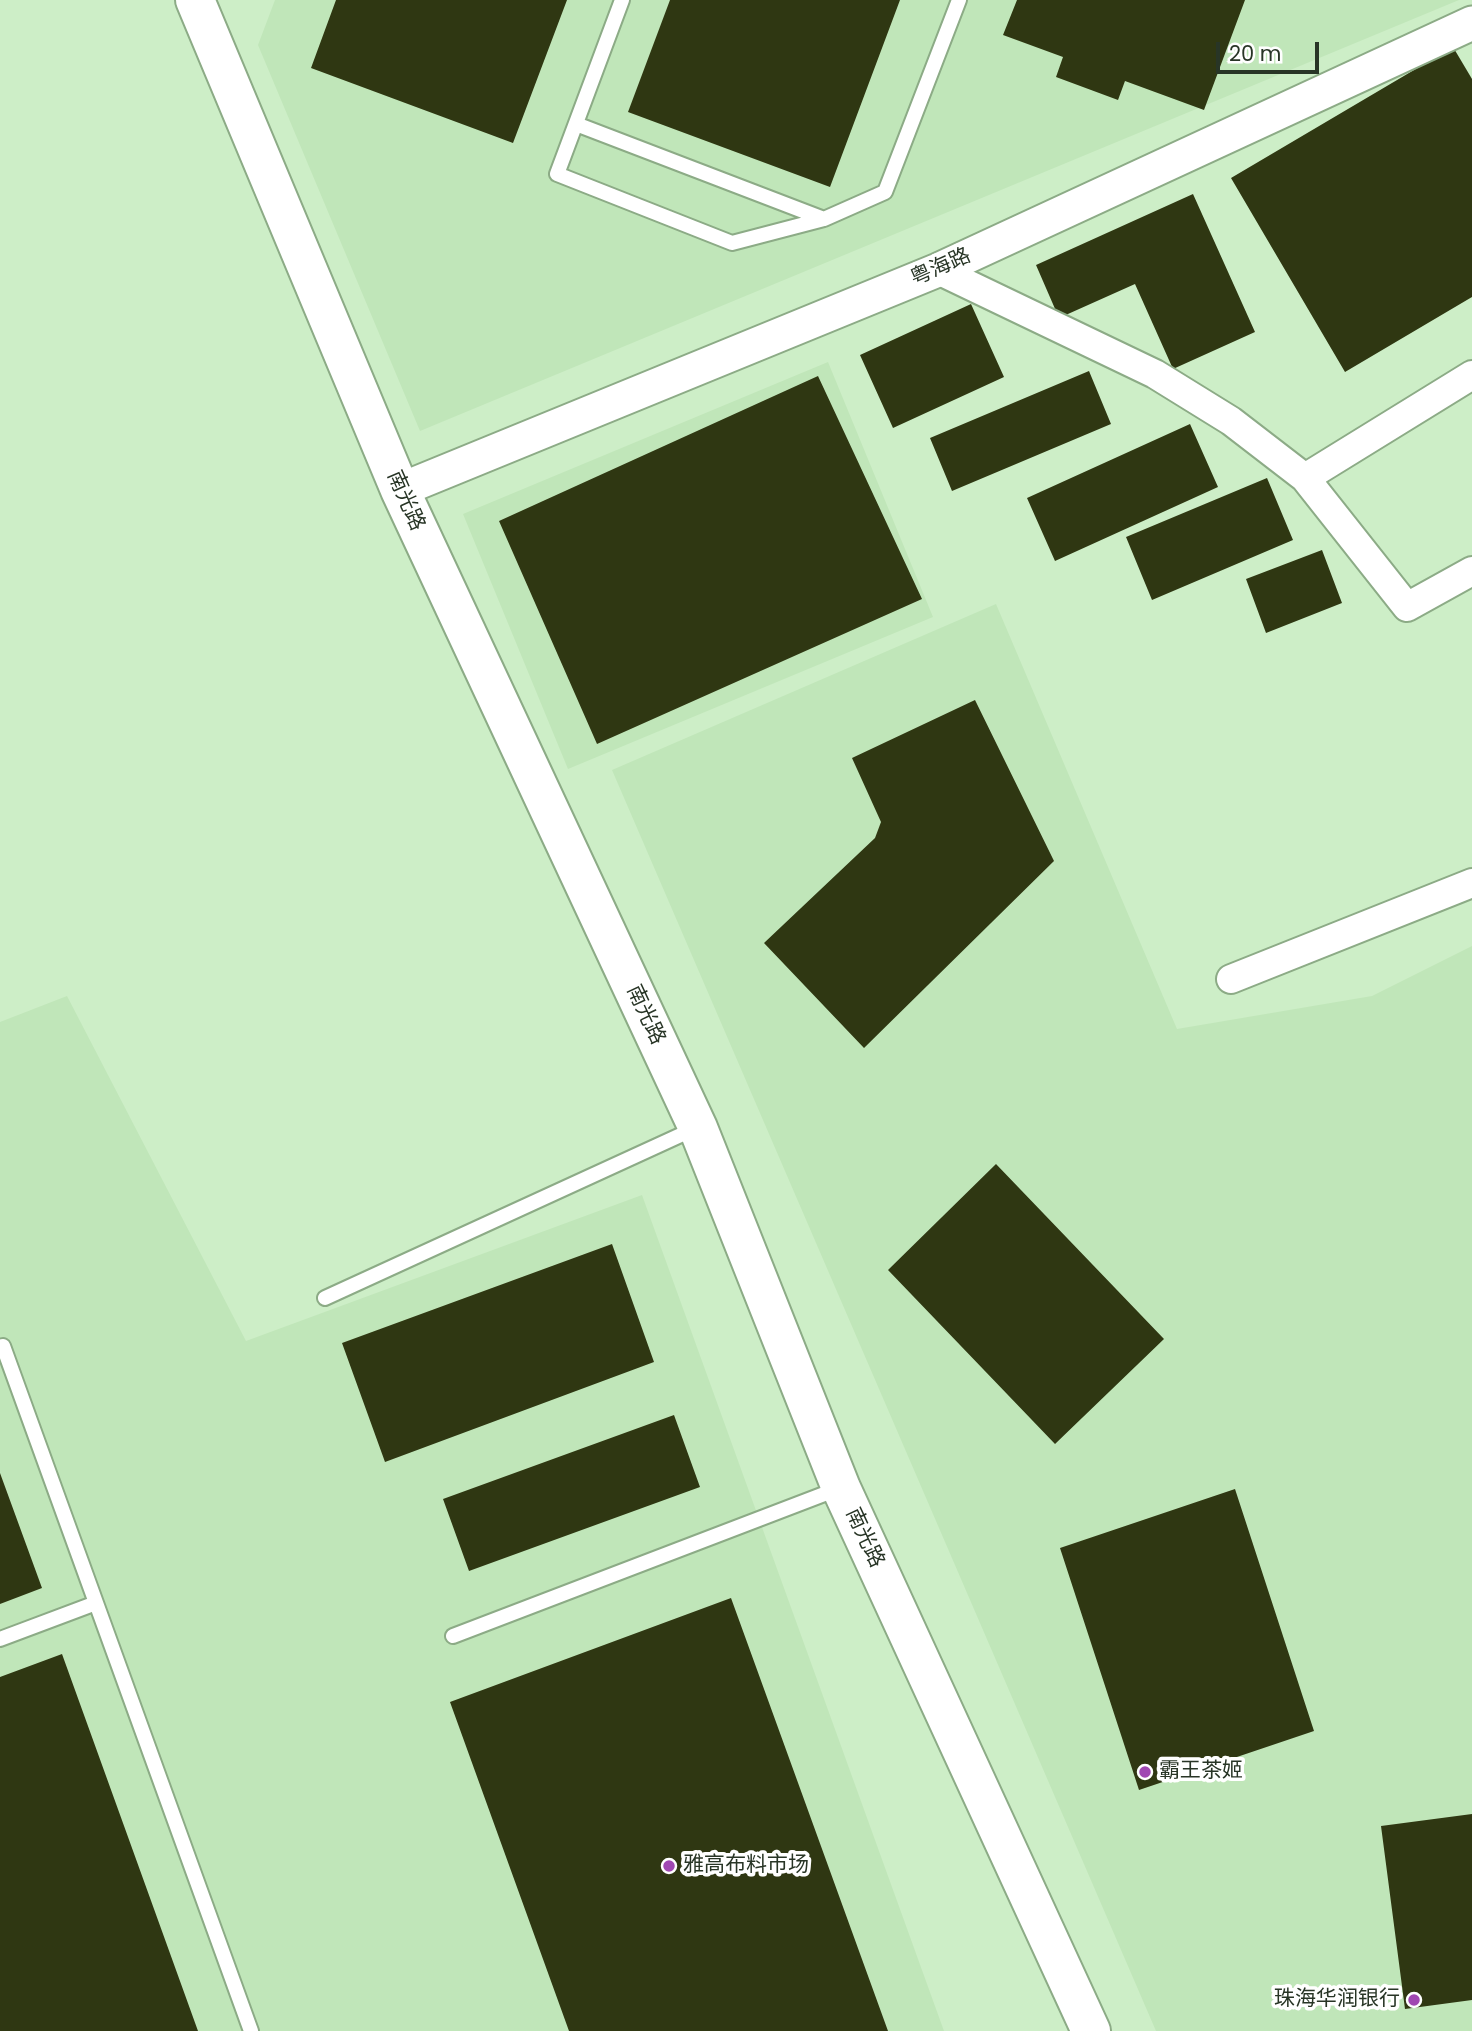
<!DOCTYPE html>
<html>
<head>
<meta charset="utf-8">
<style>
  body { margin:0 }
  #map { position:relative; width:1472px; height:2031px; overflow:hidden; background:#cdeec7; font-family:Poppins,sans-serif }
  canvas { display:block }
  .scale { position:absolute; left:1216px; top:42px; width:103px; height:32px; box-sizing:border-box; border:4px solid #283526; border-top:0; padding-left:9px; font-size:21px; line-height:24px; white-space:nowrap; color:#283526; -webkit-text-stroke:5px #fff; paint-order:stroke }
</style>
</head>
<body>
<div id="map">
<canvas width="1472" height="2031"></canvas>
<div class="scale">20 m</div>
</div>
<script>
const g = document.querySelector('canvas').getContext('2d');
g.lineJoin = 'round';
function fill(path, color) { g.fillStyle = color; g.fill(path, 'evenodd'); }
const toPath = rows => new Path2D(rows.map(r => 'M' + r).join(''));
function strokePath(path, color, width, dash) { g.strokeStyle = color; g.lineWidth = width; g.lineCap = dash ? 'butt' : 'round'; g.setLineDash(dash || []); g.stroke(path); }
function write(font, color, halo, rows, align = 'center') {
  g.font = font + ' Poppins,"Noto Sans SC",sans-serif'; g.lineWidth = 7; g.setLineDash([]); g.textBaseline = 'middle'; g.strokeStyle = halo; g.fillStyle = color; for (const [text, x, y, turn = 0] of rows) {
    g.save(); g.translate(x, y); g.rotate((+turn || 0) * Math.PI / 180); g.textAlign = isNaN(turn) ? turn : align; if (halo) g.strokeText(text, 0, 0); g.fillText(text, 0, 0); g.restore();
  }
}
const built = toPath([
  [275,0,1459,0,420,431,258,45],
  [828,362,933,617,568,769,463,514],
  [996,604,1177,1029,1372,996,1472,946,1472,2031,1156,2031,612,770],
  [67,996,246,1341,642,1195,944,2031,0,2031,0,1022]
]);
const building = toPath([
  [336,0,567,0,513,143,311,68],
  [670,0,900,0,830,187,628,112],
  [1017,0,1245,0,1204,110,1125,81,1118,100,1056,77,1063,57,1003,35],
  [1453,47,1472,79,1472,297,1345,372,1231,178],
  [1193,194,1255,332,1173,369,1135,284,1059,318,1036,265],
  [971,304,1004,377,893,428,860,355],
  [1089,371,1111,424,952,491,930,438],
  [818,376,922,599,597,744,499,521],
  [1190,424,1218,487,1055,561,1027,498],
  [1267,478,1293,540,1152,600,1126,537],
  [1322,550,1342,603,1266,633,1246,579],
  [975,700,1054,861,864,1048,764,943,875,838,881,822,852,758],
  [996,1164,1164,1339,1055,1444,888,1270],
  [612,1244,654,1362,385,1462,342,1343],
  [674,1415,700,1487,469,1571,443,1499],
  [0,1473,42,1588,0,1604],
  [1235,1489,1314,1731,1139,1790,1060,1548],
  [731,1598,888,2031,569,2031,450,1702],
  [62,1654,198,2031,0,2031,0,1677],
  [1472,1814,1472,2000,1405,2009,1381,1826]
]);
const service = toPath([
  [622,0,557,174,732,243,824,219],
  [576,124,824,219,885,192,959,0],
  [325,1298,696,1128],
  [0,1347,3,1346,251,2031],
  [453,1636,840,1488],
  [0,1639,96,1603]
]);
const minor = toPath([
  [938,270,1155,374,1231,421,1305,478,1407,607,1472,571],
  [1305,478,1472,375],
  [1231,979,1472,883]
]);
const tertiary = toPath([
  [400,490,938,270,1472,23]
]);
const secondary = toPath([
  [195,0,400,490,698,1128,841,1488,1091,2031]
]);
const markers = [
  [1145,1772,7,"#a047b2"],
  [669,1866,7,"#a047b2"],
  [1414,2000,7,"#a047b2"]
];
const streetNames = [
  ["粤海路",941,268,-24],
  ["南光路",405,501,66],
  ["南光路",645,1015,65],
  ["南光路",864,1538,65]
];
const poiNames = [
  ["霸王茶姬",1159,1772],
  ["雅高布料市场",683,1866],
  ["珠海华润银行",1400,2000,"right"]
];
fill(built, '#c0e6b9');
fill(building, '#2f3712');
strokePath(service, '#8cab86', 18);
strokePath(minor, '#8cab86', 32);
strokePath(tertiary, '#8cab86', 37);
strokePath(secondary, '#8cab86', 42);
strokePath(service, '#fff', 14);
strokePath(minor, '#fff', 28);
strokePath(tertiary, '#fff', 33);
strokePath(secondary, '#fff', 38);
for (const [x, y, r, color] of markers) { const dot = new Path2D(); dot.arc(x, y, r, 0, 2 * Math.PI); g.fillStyle = color; g.fill(dot); strokePath(dot, '#fff', 2.5); }
write('21px', '#283526', '#fff', streetNames);
write('21px', '#283526', '#fff', poiNames, 'left');
</script>
</body>
</html>
